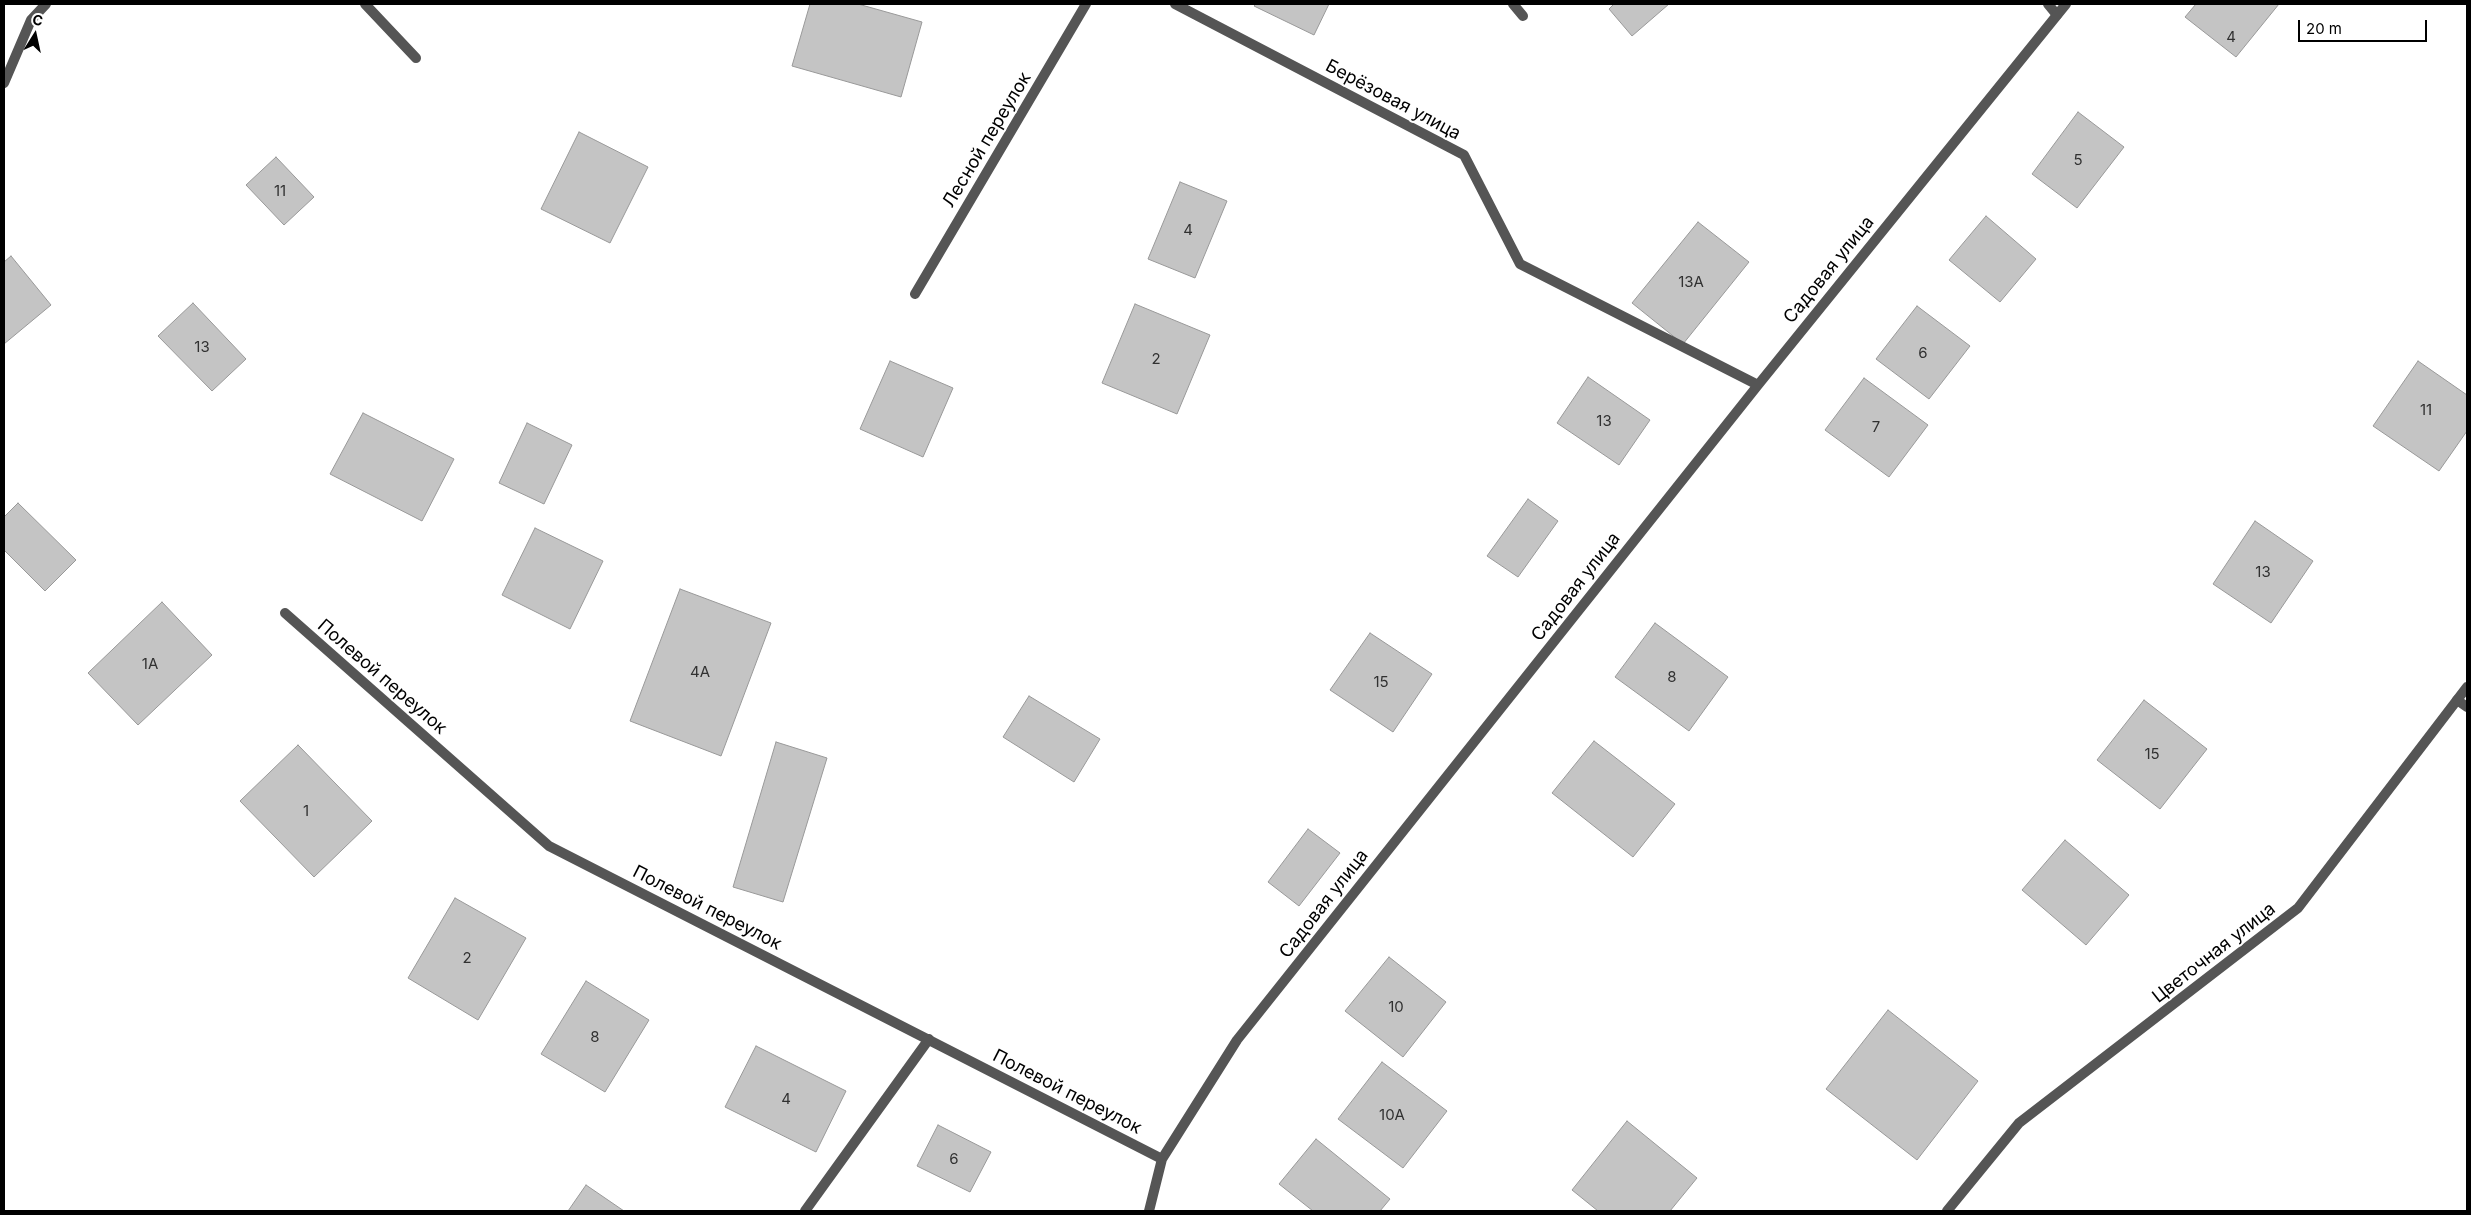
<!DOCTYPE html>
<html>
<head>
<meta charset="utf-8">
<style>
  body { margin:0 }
  #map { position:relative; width:2471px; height:1215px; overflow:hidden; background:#fff; font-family:Inter,sans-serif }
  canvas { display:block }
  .frame { position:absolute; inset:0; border:5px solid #000; pointer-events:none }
  .north { position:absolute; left:10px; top:10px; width:50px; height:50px; -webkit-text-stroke:4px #fff; paint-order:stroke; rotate:10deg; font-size:14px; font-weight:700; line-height:20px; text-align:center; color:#000 }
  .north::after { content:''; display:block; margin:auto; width:18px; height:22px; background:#000; clip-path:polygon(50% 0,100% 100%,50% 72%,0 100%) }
  .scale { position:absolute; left:2298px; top:20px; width:129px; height:22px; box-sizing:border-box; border:2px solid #000; border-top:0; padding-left:6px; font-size:15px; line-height:18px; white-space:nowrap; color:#000; -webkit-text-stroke:4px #fff; paint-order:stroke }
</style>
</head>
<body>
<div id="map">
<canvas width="2471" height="1215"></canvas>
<div class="frame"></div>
<div class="north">С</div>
<div class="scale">20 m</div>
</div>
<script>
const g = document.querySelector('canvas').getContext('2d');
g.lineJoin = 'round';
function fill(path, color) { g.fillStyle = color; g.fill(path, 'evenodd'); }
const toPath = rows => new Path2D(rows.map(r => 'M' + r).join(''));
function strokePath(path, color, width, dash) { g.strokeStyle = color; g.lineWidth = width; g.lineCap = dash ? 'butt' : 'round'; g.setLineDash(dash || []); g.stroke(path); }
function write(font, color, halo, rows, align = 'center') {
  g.font = font + ' Inter,sans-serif'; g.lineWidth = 4; g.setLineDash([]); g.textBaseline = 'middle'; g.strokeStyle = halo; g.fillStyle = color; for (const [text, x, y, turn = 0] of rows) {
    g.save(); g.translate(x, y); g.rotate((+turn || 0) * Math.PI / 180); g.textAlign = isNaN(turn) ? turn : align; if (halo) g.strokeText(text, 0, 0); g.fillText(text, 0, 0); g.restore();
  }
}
const building = toPath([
  [810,4,858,4,922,22,901,97,792,66,810,4],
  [1256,4,1329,4,1314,35,1254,6,1256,4],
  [1614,4,1669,4,1632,36,1609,9,1614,4],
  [2196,4,2279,4,2236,57,2185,17,2196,4],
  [2078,112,2124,147,2077,208,2032,174,2078,112],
  [579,132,648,167,610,243,541,209,579,132],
  [276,157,314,197,284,225,246,185,276,157],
  [1180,182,1227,201,1195,278,1148,259,1180,182],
  [1986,216,2036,259,2000,302,1949,260,1986,216],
  [1698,222,1749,262,1683,344,1632,303,1698,222],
  [11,256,51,305,4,344,4,262,11,256],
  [193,303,246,359,212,391,158,336,193,303],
  [1135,304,1210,335,1177,414,1102,383,1135,304],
  [1917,306,1970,346,1929,399,1876,359,1917,306],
  [890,361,953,388,923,457,860,429,890,361],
  [2418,361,2467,395,2467,431,2439,471,2373,426,2418,361],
  [1588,377,1650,420,1619,465,1557,423,1588,377],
  [1864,378,1928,425,1889,477,1825,430,1864,378],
  [363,413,454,459,422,521,330,474,363,413],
  [527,423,572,445,544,504,499,483,527,423],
  [1528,499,1558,521,1518,577,1487,556,1528,499],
  [18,503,76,560,45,591,4,550,4,517,18,503],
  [2255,521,2313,561,2271,623,2213,584,2255,521],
  [535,528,603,561,570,629,502,595,535,528],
  [680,589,771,623,721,756,630,721,680,589],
  [162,602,212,655,138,725,88,673,162,602],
  [1655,623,1728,677,1689,731,1615,677,1655,623],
  [1370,633,1432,674,1393,732,1330,690,1370,633],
  [1029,696,1100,739,1074,782,1003,737,1029,696],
  [2144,700,2207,749,2160,809,2097,760,2144,700],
  [1594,741,1675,804,1633,857,1552,793,1594,741],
  [776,742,827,758,783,902,733,887,776,742],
  [298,745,372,821,314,877,240,801,298,745],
  [1308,829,1340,853,1299,906,1268,882,1308,829],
  [2065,840,2129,895,2086,945,2022,890,2065,840],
  [455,898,526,938,478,1020,408,978,455,898],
  [1389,957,1446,1002,1403,1057,1345,1011,1389,957],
  [586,981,649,1020,605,1092,541,1054,586,981],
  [1888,1010,1978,1081,1917,1160,1826,1089,1888,1010],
  [756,1046,846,1091,816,1152,725,1107,756,1046],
  [1382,1062,1447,1111,1403,1168,1338,1119,1382,1062],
  [1627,1121,1697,1178,1670,1211,1598,1211,1572,1190,1627,1121],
  [938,1125,991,1152,970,1192,917,1166,938,1125],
  [1316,1139,1390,1199,1380,1211,1313,1211,1279,1184,1316,1139],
  [586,1185,624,1211,568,1211,586,1185]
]);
const lane = toPath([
  [365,4,416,58],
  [2048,4,2057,15],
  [2457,700,2467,707],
  [805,1211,929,1039]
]);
const street = toPath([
  [1175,4,1464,155,1520,264,1758,385],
  [1513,4,1523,16],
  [4,83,31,20,46,4],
  [915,294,1086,4],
  [285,613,549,846,1162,1159],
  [1149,1211,1162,1159,1237,1040,1758,385,2066,4],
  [1947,1211,2019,1123,2298,908,2467,687]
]);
const numberNames = [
  ["4",2231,37],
  ["5",2078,160],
  ["11",280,191],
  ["4",1188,230],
  ["13А",1691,282],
  ["13",202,347],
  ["6",1923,353],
  ["2",1156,359],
  ["11",2426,410],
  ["13",1604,421],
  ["7",1876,427],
  ["13",2263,572],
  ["1А",150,664],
  ["4А",700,672],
  ["8",1672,677],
  ["15",1381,682],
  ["15",2152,754],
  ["1",306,811],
  ["2",467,958],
  ["10",1396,1007],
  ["8",595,1037],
  ["4",786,1099],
  ["10А",1392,1115],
  ["6",954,1159]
];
const streetNames = [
  ["Берёзовая улица",1393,100,28],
  ["Лесной переулок",987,140,-59],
  ["Садовая улица",1829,270,-51],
  ["Садовая улица",1576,587,-52],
  ["Полевой переулок",382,677,41],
  ["Садовая улица",1324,904,-52],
  ["Полевой переулок",707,908,27],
  ["Цветочная улица",2214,953,-38],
  ["Полевой переулок",1067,1092,27]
];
fill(building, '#c4c4c4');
strokePath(building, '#999', 1);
strokePath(lane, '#555', 10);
strokePath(street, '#555', 10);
write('15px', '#313131', null, numberNames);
write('18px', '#000', '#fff', streetNames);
</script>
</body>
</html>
